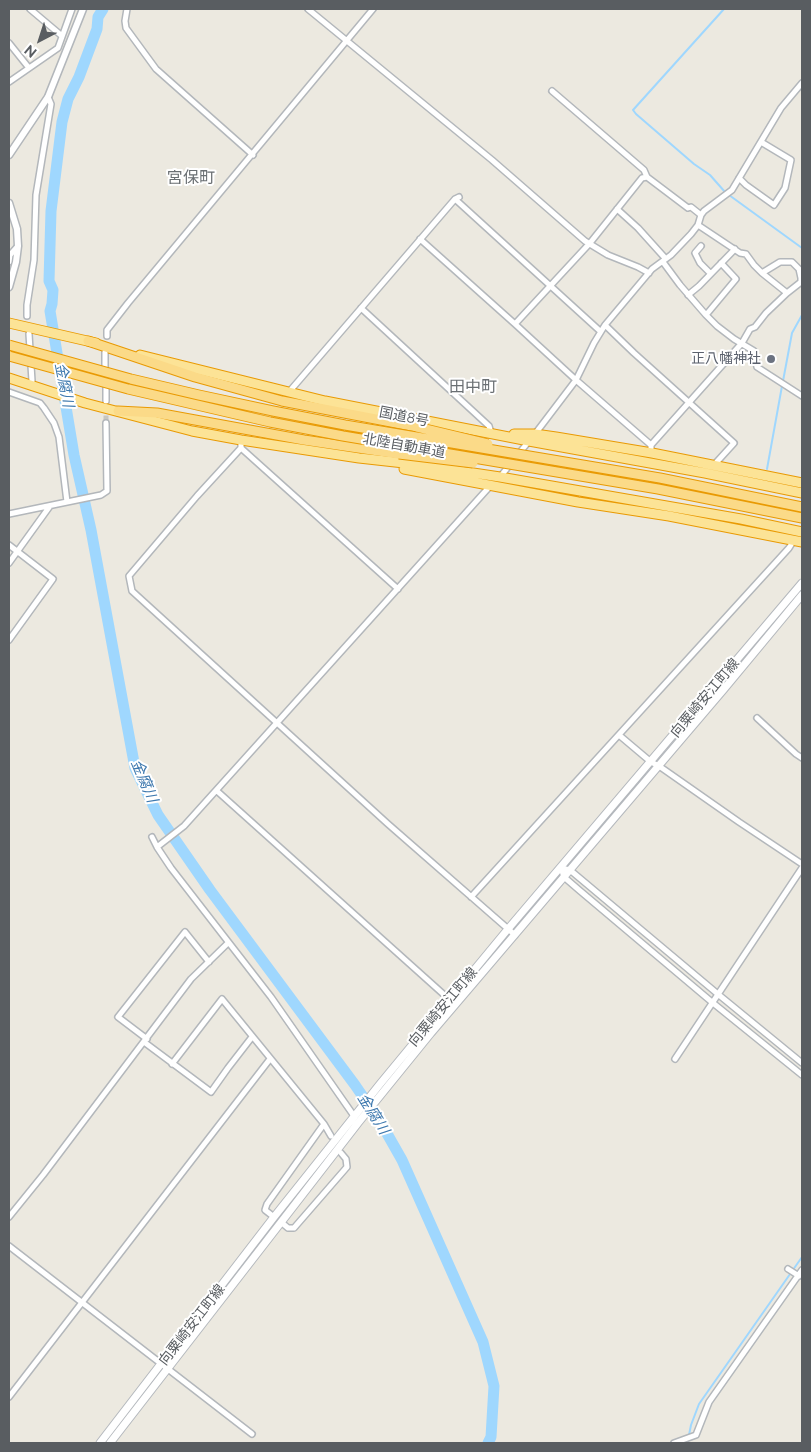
<!DOCTYPE html>
<html>
<head>
<meta charset="utf-8">
<style>
  body { margin:0 }
  #map { position:relative; width:811px; height:1452px; overflow:hidden; background:#ece9e0; font-family:Raleway,sans-serif }
  canvas { display:block }
  .frame { position:absolute; inset:0; border:10px solid #595d61; pointer-events:none }
  .north { position:absolute; left:15px; top:15px; width:50px; height:50px; -webkit-text-stroke:4px #fff; paint-order:stroke; rotate:220deg; font-size:14px; font-weight:700; line-height:20px; text-align:center; color:#595d61 }
  .north::after { content:''; display:block; margin:auto; width:18px; height:22px; background:#595d61; clip-path:polygon(50% 0,100% 100%,50% 72%,0 100%) }
</style>
</head>
<body>
<div id="map">
<canvas width="811" height="1452"></canvas>
<div class="frame"></div>
<div class="north">N</div>
</div>
<script>
const g = document.querySelector('canvas').getContext('2d');
g.lineJoin = 'round';
const toPath = rows => new Path2D(rows.map(r => 'M' + r).join(''));
function strokePath(path, color, width, dash) { g.strokeStyle = color; g.lineWidth = width; g.lineCap = dash ? 'butt' : 'round'; g.setLineDash(dash || []); g.stroke(path); }
function write(font, color, halo, rows, align = 'center') {
  g.font = font + ' Raleway,"Noto Sans JP",sans-serif'; g.lineWidth = 4; g.setLineDash([]); g.textBaseline = 'middle'; g.strokeStyle = halo; g.fillStyle = color; for (const [text, x, y, turn = 0] of rows) {
    g.save(); g.translate(x, y); g.rotate((+turn || 0) * Math.PI / 180); g.textAlign = isNaN(turn) ? turn : align; if (halo) g.strokeText(text, 0, 0); g.fillText(text, 0, 0); g.restore();
  }
}
const stream = toPath([
  [724,9,633,110,636,114,694,164,710,175,725,192],
  [729,195,802,248],
  [783,381,792,333,802,315],
  [767,469,782,386],
  [689,1435,691,1425,699,1404,802,1257]
]);
const river = toPath([
  [103,9,98,17,97,29,79,77,68,99,62,122,51,211,49,281,53,290,52,304,50,311,74,455,91,530,135,768,158,815,210,890,355,1085,381,1123,402,1160,483,1342,494,1386,491,1437,488,1443]
]);
const minorTunnel = toPath([
  [106,408,106,423]
]);
const minor = toPath([
  [30,9,62,36],
  [127,9,125,21,126,28,156,69,253,155],
  [308,9,492,160,585,241,608,255,638,267,649,273],
  [9,43,29,68],
  [9,82,58,48,72,9],
  [552,91,644,170,647,177],
  [739,178,746,185,774,205,785,188,791,160,761,142],
  [455,199,600,331],
  [617,209,638,228,665,258,663,262,680,285,706,315,717,326,734,339,754,351,757,367,802,396],
  [420,239,515,324,576,380,651,445,651,448],
  [701,246,695,253,700,263,710,273],
  [9,262,10,255,18,246],
  [762,273,780,262,792,262,799,269,801,278,801,282,787,293],
  [688,295,699,286,735,249],
  [361,308,489,426,491,433],
  [706,315,736,279,721,263],
  [27,316,27,305,34,260,36,195,51,104,48,97],
  [515,324,590,243,642,178,647,177,688,208,691,207,701,215],
  [605,325,634,353,734,443,714,465],
  [29,334,32,381],
  [107,336,107,330,128,303,373,9],
  [105,352,105,373],
  [106,382,106,401],
  [9,392,40,403,44,408,54,423,59,437,67,502],
  [289,392,455,199,459,197],
  [535,434,576,380,594,343,605,325,652,269,671,255,691,234,698,225,701,215,704,211,732,190,781,108,802,83],
  [241,440,241,448,197,496,129,576,132,591,388,824,515,935],
  [651,445,742,343,750,329,755,327,766,313,787,293,762,273,754,265,746,254,740,253,698,225],
  [241,448,398,589],
  [500,477,529,441],
  [9,514,101,495,107,491,106,423],
  [9,545,53,579,9,640],
  [9,563,50,506],
  [757,718,796,754,802,758],
  [619,735,651,762,659,766,739,822,802,864],
  [217,791,451,1001],
  [152,837,157,847,171,868,271,997,354,1116],
  [157,847,184,826,491,485],
  [471,897,789,548,794,540],
  [147,1039,118,1017,185,932,209,962],
  [144,1042,211,1092,228,1068,252,1037],
  [675,1059,802,868],
  [802,1063,719,995,570,870,561,868,564,877,579,890,713,1003,802,1075],
  [172,1064,222,999,324,1124,267,1204,265,1210,274,1217],
  [324,1124,331,1136],
  [9,1217,43,1175,191,979,228,943],
  [281,1222,288,1228,294,1228,347,1167,346,1159,341,1153],
  [9,1246,252,1434],
  [788,1269,799,1276],
  [9,1397,270,1059],
  [674,1443,696,1435,709,1402,802,1270]
]);
const tertiary = toPath([
  [9,155,48,97,83,9],
  [9,203,17,229,18,246,16,262,9,287]
]);
const secondary = toPath([
  [100,1443,274,1217,380,1084,508,929,802,583],
  [110,1443,358,1123,431,1033,724,689,802,595]
]);
const trunk = toPath([
  [9,323,96,343],
  [140,355,325,401,529,441,705,473,802,493],
  [9,378,85,403,192,431,241,440,359,458,413,464,500,477,741,519,802,532],
  [514,434,535,434,556,437,652,453,802,483],
  [404,469,578,502,669,516,802,542]
]);
const motorway = toPath([
  [88,341,195,377,282,401,417,427],
  [118,411,157,413,304,440,399,454]
]);
const motorwayBridge = toPath([
  [9,345,131,379,199,395,273,411,345,425,660,478,802,507],
  [9,356,128,389,270,422,343,436,658,489,802,518],
  [417,427,488,444],
  [399,454,473,463]
]);
const markers = [
  [771,359,5,"#6b7280"]
];
const worshipNames = [
  ["正八幡神社",761,359]
];
const streetNames = [
  ["国道8号",404,417,11],
  ["北陸自動車道",404,446,10],
  ["向粟崎安江町線",705,698,-50],
  ["向粟崎安江町線",443,1007,-50],
  ["向粟崎安江町線",192,1325,-52]
];
const waterNames = [
  ["金腐川",64,385,79],
  ["金腐川",144,781,67],
  ["金腐川",373,1114,58]
];
const quarterNames = [
  ["宮保町",191,178],
  ["田中町",473,387]
];
strokePath(stream, '#9fd7fe', 2);
strokePath(river, '#9fd7fe', 11);
strokePath(minorTunnel, '#c7c6c0', 5, [5, 2.5]);
strokePath(minor, '#b3b7bb', 8);
strokePath(tertiary, '#b3b7bb', 9);
strokePath(secondary, '#b4b8bd', 9);
strokePath(trunk, '#e99a03', 11);
strokePath(motorway, '#e99a03', 11);
strokePath(minor, '#fff', 5);
strokePath(tertiary, '#fff', 6);
strokePath(secondary, '#fff', 7);
strokePath(trunk, '#fce396', 9);
strokePath(motorway, '#fbda88', 9);
strokePath(motorwayBridge, '#e99a03', 11, []);
strokePath(motorwayBridge, '#fbda88', 9);
for (const [x, y, r, color] of markers) { const dot = new Path2D(); dot.arc(x, y, r, 0, 2 * Math.PI); g.fillStyle = color; g.fill(dot); strokePath(dot, '#fff', 2); }
write('14px', '#5b616d', '#fff', worshipNames, 'right');
write('14px', '#595d61', '#fff', streetNames);
write('italic 15px', '#3d78ae', '#fff', waterNames);
write('16px', '#6a6f73', '#fff', quarterNames);
</script>
</body>
</html>
